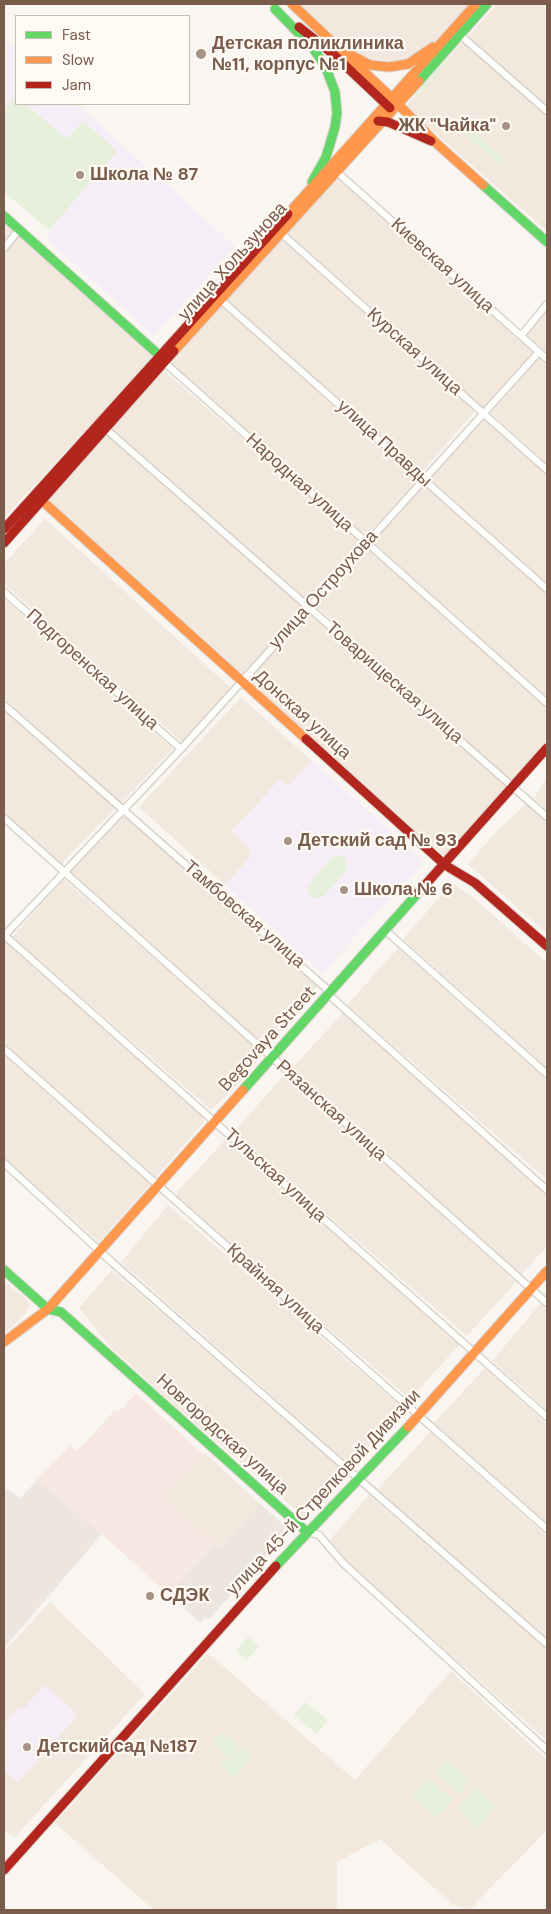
<!DOCTYPE html>
<html>
<head>
<meta charset="utf-8">
<style>
  body { margin:0 }
  #map { position:relative; width:551px; height:1914px; overflow:hidden; background:#f9f5f0; font-family:"DM Sans",sans-serif }
  canvas { display:block }
  .frame { position:absolute; inset:0; border:5px solid #7a5c4d; pointer-events:none }
  .legend { position:absolute; left:15px; top:15px; width:175px; height:90px; box-sizing:border-box; background:#fffaf3; border:1px solid #cabbb1; margin:0; padding:6px 9px; list-style:none; font-size:15px; color:#7a5c4d }
  .legend li { display:flex; align-items:center; gap:10px; height:25px }
  .legend b { width:25px; border:1px solid #cabbb1 }
</style>
</head>
<body>
<div id="map">
<canvas width="551" height="1914"></canvas>
<div class="frame"></div>
<ul class="legend">
<li><b style="height:6px;background:#63d668"></b>Fast</li>
<li><b style="height:6px;background:#ff974d"></b>Slow</li>
<li><b style="height:6px;background:#b3261e"></b>Jam</li>
</ul>
</div>
<script>
const g = document.querySelector('canvas').getContext('2d');
g.lineJoin = 'round';
function fill(path, color) { g.fillStyle = color; g.fill(path, 'evenodd'); }
const toPath = rows => new Path2D(rows.map(r => 'M' + r).join(''));
function strokePath(path, color, width, dash) { g.strokeStyle = color; g.lineWidth = width; g.lineCap = dash ? 'butt' : 'round'; g.setLineDash(dash || []); g.stroke(path); }
function write(font, color, halo, rows, align = 'center') {
  g.font = font + ' "DM Sans",sans-serif'; g.lineWidth = 4.5; g.setLineDash([]); g.textBaseline = 'middle'; g.strokeStyle = halo; g.fillStyle = color; for (const [text, x, y, turn = 0] of rows) {
    g.save(); g.translate(x, y); g.rotate((+turn || 0) * Math.PI / 180); g.textAlign = isNaN(turn) ? turn : align; if (halo) g.strokeText(text, 0, 0); g.fillText(text, 0, 0); g.restore();
  }
}
const residential = toPath([
  [299,4,471,4,427,52,416,58,402,61,369,60,354,54],
  [497,4,541,4,547,10,547,106,467,38],
  [462,42,547,114,547,231,405,107],
  [338,178,533,352,483,408,288,233],
  [4,222,155,355,4,518],
  [282,239,475,411,425,469,420,470,226,300],
  [222,305,418,478,410,490,364,537,170,364],
  [547,309,547,353,527,335],
  [540,357,547,364,547,464,491,413],
  [163,370,357,538,357,543,309,599,304,597,112,428],
  [484,419,547,475,547,584,429,479],
  [106,435,299,602,301,611,243,674,49,500],
  [425,483,547,593,547,698,373,542],
  [45,519,231,688,182,742,4,584,4,564],
  [367,548,547,707,547,741,511,781,315,605],
  [4,599,173,749,121,803,4,698],
  [308,613,507,788,446,857,248,681],
  [241,697,312,761,288,786,280,780,232,831,251,851,251,856,225,885,139,807],
  [4,710,116,808,61,864,4,813],
  [547,778,547,810,534,798],
  [526,804,547,823,547,934,468,864,496,832],
  [124,815,318,985,268,1048,70,872],
  [64,879,263,1054,238,1085,211,1110,12,937],
  [452,883,474,898,547,963,547,1068,403,939],
  [5,941,202,1115,204,1122,156,1177,4,1045],
  [398,948,547,1080,547,1180,347,1005],
  [345,1011,547,1194,547,1246,521,1275,291,1069],
  [4,1055,151,1183,99,1242,4,1158],
  [285,1074,516,1282,467,1336,233,1133],
  [225,1140,229,1140,460,1344,410,1399,177,1197,177,1192],
  [168,1205,403,1408,355,1462,346,1461,121,1262],
  [112,1270,346,1473,315,1506,303,1516,180,1410,110,1346,79,1308],
  [4,1280,31,1304,25,1314,4,1334],
  [541,1303,547,1309,547,1410,492,1361],
  [485,1368,547,1424,547,1524,434,1423],
  [430,1432,547,1536,547,1639,377,1490],
  [205,1453,260,1504,220,1548,165,1497],
  [369,1495,547,1650,547,1741,357,1571,330,1540],
  [50,1602,145,1694,15,1837,4,1831,4,1652],
  [208,1653,355,1780,451,1671,547,1760,547,1830,469,1910,452,1904,380,1839,337,1862,337,1910,154,1910,55,1823]
]);
const commercial = toPath([
  [136,1393,204,1455,165,1497,216,1544,168,1594,102,1534,37,1480,71,1445,77,1451,115,1410,117,1412,123,1408]
]);
const industrial = toPath([
  [37,1480,102,1534,4,1648,4,1493,8,1489,20,1499],
  [260,1504,290,1530,209,1619,206,1617,200,1623,168,1594,216,1544,220,1548]
]);
const education = toPath([
  [4,39,16,50,16,104,76,104,235,246,154,336,46,238,52,232,4,192],
  [312,761,424,861,322,973,225,885,251,856,251,851,232,831,280,779,288,786],
  [45,1685,78,1715,18,1783,4,1770,4,1724,17,1709,25,1707]
]);
const green = toPath([
  [446,59,449,59,449,62,418,96,415,96,415,93],
  [15,96,16,104,25,104,67,139,83,121,117,151,49,230,4,192,4,110],
  [471,126,487,144,507,161,499,165,464,133],
  [338,855,345,857,348,864,346,871,324,896,317,899,311,897,307,890,310,883,331,858],
  [248,1637,259,1646,247,1660,236,1651],
  [305,1702,328,1720,317,1734,294,1715],
  [223,1732,240,1747,229,1758,212,1744],
  [243,1746,254,1756,234,1778,219,1764,226,1757,230,1760],
  [446,1759,470,1781,459,1794,434,1773],
  [429,1778,453,1800,436,1818,412,1796],
  [476,1787,497,1806,477,1828,457,1809]
]);
const street = toPath([
  [459,34,547,111],
  [338,173,547,359],
  [281,233,547,470],
  [4,248,19,230],
  [221,300,547,589],
  [521,336,547,304],
  [164,362,547,703],
  [106,429,547,817],
  [4,592,181,749],
  [4,705,319,982,327,989,329,995,547,1190],
  [4,818,547,1303],
  [386,931,547,1074],
  [4,935,547,1417],
  [4,936,181,749,539,352],
  [4,1049,547,1529],
  [4,1163,114,1264,547,1644],
  [307,1532,319,1535,344,1564,547,1750]
]);
const fast = toPath([
  [275,9,313,48,326,68,335,92,337,113,335,127,326,157,312,182],
  [419,81,487,4],
  [483,185,547,242],
  [4,216,160,356],
  [243,1090,418,893],
  [4,1270,48,1309,61,1312,307,1532],
  [276,1566,408,1427]
]);
const slow = toPath([
  [292,4,392,98,436,143,483,185],
  [349,54,370,65,389,67,408,64,433,47],
  [288,214,476,4],
  [174,351,419,81],
  [39,498,306,739],
  [4,1342,48,1309,243,1090],
  [408,1427,547,1271]
]);
const jam = toPath([
  [299,27,333,54,390,108],
  [378,121,388,122,431,141],
  [4,529,288,214],
  [4,543,174,351],
  [306,739,445,865,475,883,547,946],
  [418,893,547,748],
  [4,1870,276,1566]
]);
const markers = [
  [201,54,6,"#a69286"],
  [506,126,5,"#a69286"],
  [80,175,5,"#a69286"],
  [288,841,5,"#a69286"],
  [344,890,5,"#a69286"],
  [150,1596,5,"#a69286"],
  [27,1747,5,"#a69286"]
];
const poiNames = [
  ["Детская поликлиника",212,44],
  ["№11, корпус №1",212,65],
  ["ЖК \"Чайка\"",496,126,"right"],
  ["Школа № 87",90,175],
  ["Детский сад № 93",298,841],
  ["Школа № 6",354,890],
  ["СДЭК",160,1596],
  ["Детский сад №187",37,1747]
];
const streetNames = [
  ["улица Хользунова",233,262,-48],
  ["Киевская улица",442,266,42],
  ["Курская улица",414,352,42],
  ["улица Правды",384,444,42],
  ["Народная улица",299,483,42],
  ["улица Остроухова",324,590,-48],
  ["Подгоренская улица",92,670,42],
  ["Товарищеская улица",394,683,41],
  ["Донская улица",302,715,42],
  ["Тамбовская улица",244,915,41],
  ["Begovaya Street",268,1039,-48],
  ["Рязанская улица",331,1111,42],
  ["Тульская улица",275,1176,42],
  ["Крайняя улица",275,1289,42],
  ["Новгородская улица",222,1435,42],
  ["улица 45-й Стрелковой Дивизии",324,1493,-47]
];
fill(residential, '#f2e8de');
fill(commercial, '#f6e8e1');
fill(industrial, '#ede5e0');
fill(education, '#f6eef6');
fill(green, '#e7f0db');
strokePath(street, '#d7d1cb', 9);
strokePath(fast, '#d9d2cb', 11);
strokePath(slow, '#d9d2cb', 11);
strokePath(jam, '#d9d2cb', 11);
strokePath(street, '#fefefd', 6);
strokePath(fast, '#63d668', 9);
strokePath(slow, '#ff974d', 9);
strokePath(jam, '#b3261e', 9);
for (const [x, y, r, color] of markers) { const dot = new Path2D(); dot.arc(x, y, r, 0, 2 * Math.PI); g.fillStyle = color; g.fill(dot); strokePath(dot, '#fffaf3', 2); }
write('bold 18px', '#7a5c4d', '#fffaf3', poiNames, 'left');
write('18px', '#7a5c4d', '#fffaf3', streetNames);
</script>
</body>
</html>
